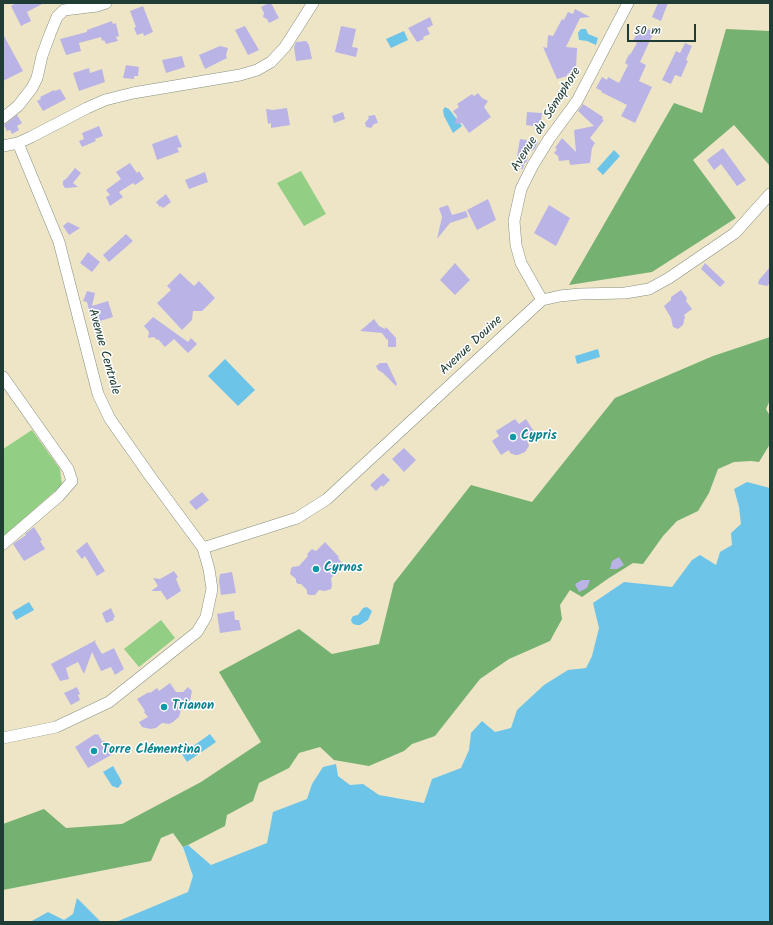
<!DOCTYPE html>
<html>
<head>
<meta charset="utf-8">
<style>
  body { margin:0 }
  #map { position:relative; width:773px; height:925px; overflow:hidden; background:#eee5c7; font-family:Kalam,sans-serif }
  canvas { display:block }
  .frame { position:absolute; inset:0; border:4px solid #1f3d34; pointer-events:none }
  .scale { position:absolute; left:627px; top:24px; width:69px; height:18px; box-sizing:border-box; border:2px solid #1f3d34; border-top:0; padding-left:5px; font-size:12px; line-height:14px; white-space:nowrap; color:#1f3d34; -webkit-text-stroke:3px #fff; paint-order:stroke }
</style>
</head>
<body>
<div id="map">
<canvas width="773" height="925"></canvas>
<div class="frame"></div>
<div class="scale">50 m</div>
</div>
<script>
const g = document.querySelector('canvas').getContext('2d');
g.lineJoin = 'round';
function fill(path, color) { g.fillStyle = color; g.fill(path, 'evenodd'); }
const toPath = rows => new Path2D(rows.map(r => 'M' + r).join(''));
function strokePath(path, color, width, dash) { g.strokeStyle = color; g.lineWidth = width; g.lineCap = dash ? 'butt' : 'round'; g.setLineDash(dash || []); g.stroke(path); }
function write(font, color, halo, rows, align = 'center') {
  g.font = font + ' Kalam,sans-serif'; g.lineWidth = 3; g.setLineDash([]); g.textBaseline = 'middle'; g.strokeStyle = halo; g.fillStyle = color; for (const [text, x, y, turn = 0] of rows) {
    g.save(); g.translate(x, y); g.rotate((+turn || 0) * Math.PI / 180); g.textAlign = isNaN(turn) ? turn : align; if (halo) g.strokeText(text, 0, 0); g.fillText(text, 0, 0); g.restore();
  }
}
const green = toPath([
  [301,171,326,214,304,226,277,183],
  [32,430,60,469,62,485,3,537,3,449],
  [161,620,175,638,139,667,124,649]
]);
const forest = toPath([
  [726,29,770,31,770,166,734,125,693,160,736,218,652,272,569,285,674,103,702,113],
  [770,337,770,400,766,409,770,416,770,444,759,462,751,461,734,462,718,469,709,493,698,511,677,521,663,536,643,564,633,563,609,578,582,597,570,590,560,605,562,619,550,641,509,659,480,679,435,736,412,744,404,751,369,766,334,760,320,747,299,753,289,768,259,783,253,801,227,815,225,826,188,845,183,847,173,833,161,838,151,861,3,890,3,824,44,809,66,828,122,824,201,782,261,742,219,672,299,629,332,654,379,644,394,583,471,485,532,502,615,398,713,356]
]);
const water = toPath([
  [581,29,586,29,588,34,598,38,596,45,587,41,579,40,578,33],
  [404,31,408,40,391,48,386,39],
  [445,107,449,109,462,126,453,133,444,116,443,110],
  [614,150,620,156,603,175,597,169],
  [598,349,600,357,577,364,575,356],
  [225,359,255,390,238,406,208,376],
  [747,482,770,488,770,922,116,922,188,892,193,876,183,847,188,845,211,865,267,843,273,812,307,799,312,784,323,767,336,764,338,776,350,785,363,784,379,795,424,803,432,779,461,768,469,750,471,733,482,721,495,732,511,728,517,710,544,685,568,670,586,668,592,656,599,628,593,603,624,582,672,587,692,560,700,555,716,565,720,552,732,545,731,533,741,524,739,507,734,489],
  [29,602,34,610,16,620,12,612],
  [367,607,372,611,368,620,360,625,356,625,352,623,351,620,353,616,358,615,363,608],
  [210,734,216,742,187,762,182,754],
  [113,766,121,780,122,783,118,788,112,786,103,772],
  [77,898,101,922,30,922,48,912,64,920,73,914]
]);
const building = toPath([
  [16,3,44,3,27,12,31,21,21,26,11,6],
  [269,3,271,3,279,18,269,23,267,19,263,17,264,13,261,7],
  [658,3,668,3,661,21,652,17],
  [143,6,153,32,144,36,143,33,137,35,134,28,136,27,130,11],
  [575,9,590,17,580,18,566,47,577,48,576,69,574,72,567,74,567,76,557,79,543,47,547,48,548,35,553,36,562,19,564,20,568,12,573,14],
  [430,17,433,25,427,28,430,34,423,37,424,39,417,42,408,28],
  [112,21,113,24,116,23,119,36,116,37,118,41,106,44,104,40,102,41,101,37,79,43,81,51,66,55,60,39,87,32,87,30],
  [641,25,654,32,640,62,646,65,639,81,652,87,635,123,621,116,627,105,601,92,602,91,596,88,602,77,607,80,608,77,619,83,628,65,625,63,629,54,630,55,637,43,633,41],
  [245,26,259,50,248,55,235,30],
  [341,26,356,29,352,47,358,48,356,57,335,52],
  [3,34,23,71,3,81],
  [306,41,309,45,312,59,296,61,294,47,296,42],
  [685,43,692,46,686,60,688,61,681,77,675,75,671,84,662,80,676,51,680,53],
  [220,46,228,48,226,55,227,58,205,69,199,55],
  [182,56,185,67,166,73,162,60],
  [126,65,139,67,138,76,134,76,134,79,123,78],
  [89,68,90,73,102,69,105,82,79,91,73,73],
  [60,89,66,99,43,111,37,101,41,99,40,97,54,90,55,91],
  [478,93,482,98,488,101,484,107,491,117,469,133,462,123,455,124,457,116,453,111,459,107,457,104,472,94,474,96],
  [583,104,603,117,602,119,604,120,590,138,595,143,592,148,590,163,570,165,569,160,559,161,558,156,554,153,557,149,555,148,562,138,576,152,574,130,594,126,578,111],
  [287,108,290,125,271,128,271,123,268,124,266,109,273,110],
  [343,112,345,119,334,123,332,116],
  [527,112,542,113,540,127,526,125],
  [17,115,22,123,17,126,19,130,12,134,10,130,7,131,4,125],
  [375,115,378,123,374,124,371,128,366,127,365,123,369,118,368,116],
  [99,126,103,136,95,139,96,141,82,147,79,141,84,139,82,133],
  [177,135,182,147,177,148,179,152,157,160,152,144],
  [520,139,538,142,535,149,529,152,527,161,524,164,523,169,515,168],
  [723,148,746,180,737,186,721,164,714,170,707,160],
  [130,163,137,173,139,171,144,179,135,185,133,183,119,192,123,197,110,206,106,197,110,195,106,190,121,179,116,172],
  [75,168,81,173,73,183,78,187,65,188,63,185,63,181,67,178],
  [205,172,208,182,189,189,185,180],
  [166,194,171,202,163,208,161,206,160,207,156,202],
  [488,199,496,220,477,230,467,210],
  [448,205,452,215,466,211,468,217,450,223,437,239,442,217,439,208],
  [549,205,570,218,556,246,534,233],
  [68,222,80,228,69,235,63,226],
  [126,234,133,241,109,262,103,255],
  [88,252,100,262,92,272,80,263],
  [455,263,470,280,455,295,440,280],
  [705,263,725,282,720,287,701,269],
  [770,267,770,283,767,286,758,284,759,280],
  [180,273,194,286,199,281,215,298,202,311,193,311,192,320,182,330,157,303,171,290,167,286],
  [681,290,687,298,686,301,692,309,684,315,685,317,683,325,678,329,673,327,671,318,664,306,671,300,671,297],
  [87,291,95,293,92,306,108,301,113,317,100,321,102,327,94,329,87,302,83,301],
  [153,317,188,342,191,338,197,344,188,353,174,339,165,347,158,339,157,340,154,337,148,338,149,332,144,326],
  [374,319,379,326,385,329,386,327,396,338,396,347,388,347,388,339,387,340,382,333,360,331],
  [380,363,387,363,397,384,396,386,383,373,378,370,376,366],
  [515,419,519,424,526,419,535,433,527,438,529,446,525,452,518,455,515,455,510,453,509,450,501,455,492,441,499,436,496,431],
  [404,448,416,460,404,472,392,459],
  [383,473,390,480,383,487,382,485,376,491,370,485],
  [202,492,209,500,196,510,189,502],
  [34,527,42,540,40,541,45,549,24,561,13,544,26,535,25,534],
  [87,542,105,571,97,576,85,556,82,559,76,551],
  [325,542,339,557,338,558,344,565,331,578,332,585,331,589,325,591,319,590,315,595,310,595,307,594,307,590,301,584,298,584,296,582,296,579,290,574,291,569,292,567,299,566,308,556,307,554,312,549,316,551],
  [619,557,624,565,617,569,610,569,612,561],
  [174,571,178,577,176,579,181,591,167,600,161,591,151,591,158,586,153,578,160,579],
  [232,572,236,593,221,595,219,581,220,574],
  [582,580,590,580,587,588,579,592,575,584],
  [111,608,115,617,113,618,114,620,106,623,102,613],
  [234,611,235,620,239,620,241,630,220,633,217,614],
  [96,640,95,642,102,654,114,648,124,669,115,675,111,667,101,671,92,652,84,674,78,662,66,668,69,679,60,681,51,664],
  [170,683,176,692,183,692,188,687,192,691,190,701,186,706,181,710,179,717,173,722,169,724,162,723,156,728,150,729,142,727,139,722,148,717,144,712,145,711,137,699,149,692,150,693,157,688,159,691],
  [77,687,80,694,78,695,80,700,71,705,64,693],
  [95,734,96,735,98,734,102,741,105,741,113,754,88,768,75,747]
]);
const minor = toPath([
  [64,10,97,6,106,3],
  [3,118,18,106,32,88,37,78,42,56,50,34,57,17,64,10],
  [3,146,18,143,31,137,87,108,105,100,133,93,240,75,257,70,271,62,285,47,313,3],
  [542,300,521,263,516,245,514,221,521,189,533,165,549,139,577,101,628,3],
  [3,377,68,469,72,481,59,496,3,544],
  [203,548,297,518,327,499,542,300,560,296,580,294,625,293,649,289,669,278,735,233,770,194],
  [3,738,56,727,109,702,197,632,206,617,212,589,209,569,203,548,150,476,110,419,98,394,59,242,18,143]
]);
const markers = [
  [513,437,4,"#0f9aa8"],
  [316,569,4,"#0f9aa8"],
  [164,707,4,"#0f9aa8"],
  [94,751,4,"#0f9aa8"]
];
const streetNames = [
  ["Avenue du Sémaphore",547,120,-58],
  ["Avenue Douine",472,346,-43],
  ["Avenue Centrale",103,352,74]
];
const cultureNames = [
  ["Cypris",521,437],
  ["Cyrnos",324,569],
  ["Trianon",172,707],
  ["Torre Clémentina",102,751]
];
fill(green, '#92ce83');
fill(forest, '#75b171');
fill(water, '#6cc4e9');
fill(building, '#bab4e6');
strokePath(minor, '#86917e', 12);
strokePath(minor, '#fff', 11);
for (const [x, y, r, color] of markers) { const dot = new Path2D(); dot.arc(x, y, r, 0, 2 * Math.PI); g.fillStyle = color; g.fill(dot); strokePath(dot, '#fff', 1.5); }
write('13px', '#1f3d34', '#fff', streetNames);
write('bold 13px', '#0d838f', '#fff', cultureNames, 'left');
</script>
</body>
</html>
